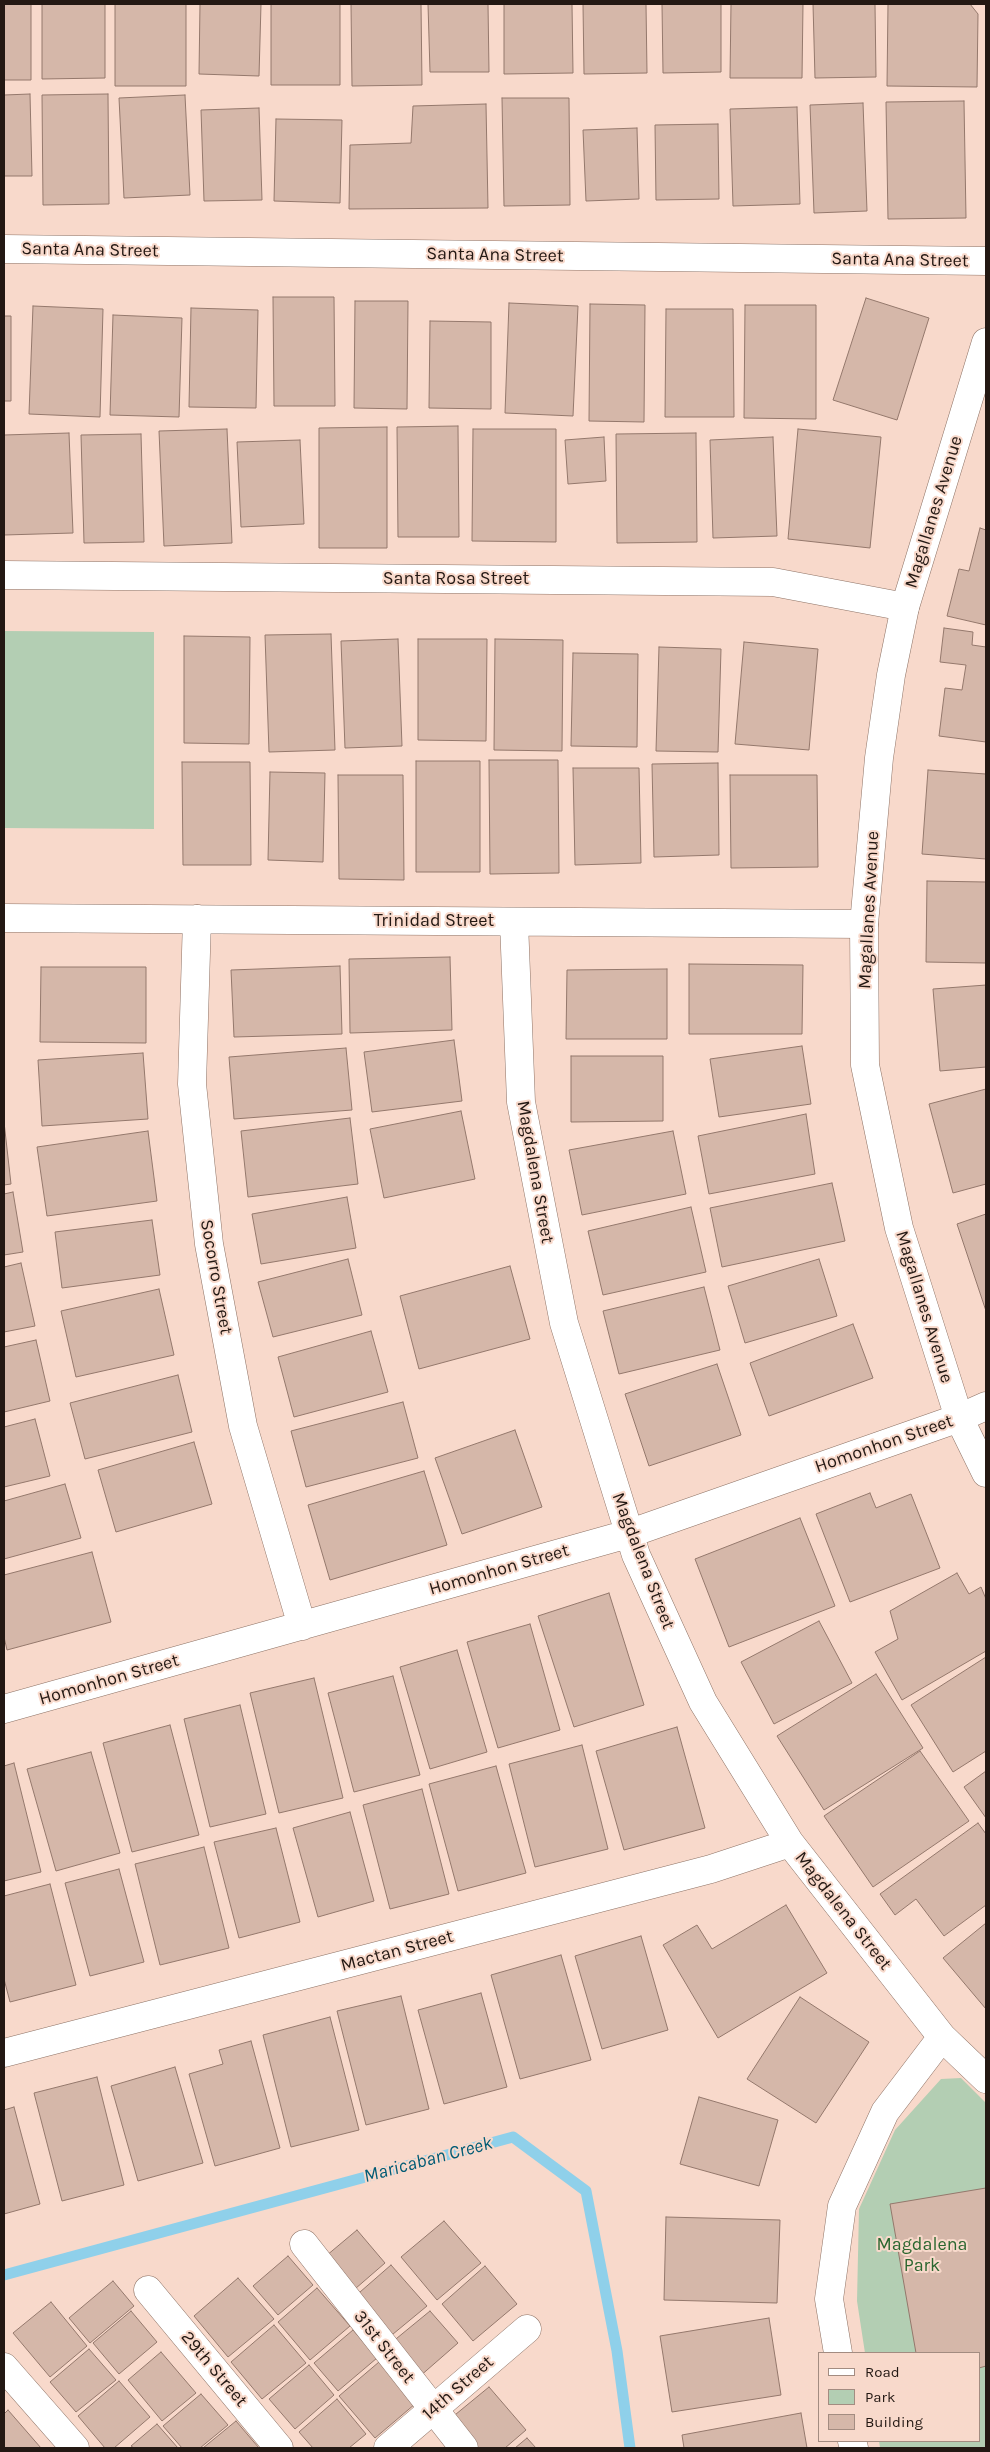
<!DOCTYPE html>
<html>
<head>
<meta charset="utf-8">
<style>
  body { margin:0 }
  #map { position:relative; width:990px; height:2452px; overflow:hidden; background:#f8d9cb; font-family:Karla,sans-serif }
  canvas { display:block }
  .frame { position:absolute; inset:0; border:5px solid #231813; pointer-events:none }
  .legend { position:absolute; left:818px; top:2352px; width:162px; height:90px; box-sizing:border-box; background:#f8d9cb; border:1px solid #a38c81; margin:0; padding:6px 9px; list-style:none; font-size:15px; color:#231813 }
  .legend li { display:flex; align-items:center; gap:10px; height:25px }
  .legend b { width:25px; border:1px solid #a38c81 }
</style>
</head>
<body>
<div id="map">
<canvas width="990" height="2452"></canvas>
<div class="frame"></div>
<ul class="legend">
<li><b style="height:6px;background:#fff"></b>Road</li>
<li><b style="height:14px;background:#b3ceb3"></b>Park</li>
<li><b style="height:14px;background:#d5b7a9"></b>Building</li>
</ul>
</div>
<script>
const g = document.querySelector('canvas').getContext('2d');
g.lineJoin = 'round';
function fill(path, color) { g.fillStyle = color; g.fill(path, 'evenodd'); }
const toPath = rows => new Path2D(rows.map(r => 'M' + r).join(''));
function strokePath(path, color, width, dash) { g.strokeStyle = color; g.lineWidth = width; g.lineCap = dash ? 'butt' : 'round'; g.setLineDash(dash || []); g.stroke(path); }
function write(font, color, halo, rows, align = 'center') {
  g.font = font + ' Karla,sans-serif'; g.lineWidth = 4; g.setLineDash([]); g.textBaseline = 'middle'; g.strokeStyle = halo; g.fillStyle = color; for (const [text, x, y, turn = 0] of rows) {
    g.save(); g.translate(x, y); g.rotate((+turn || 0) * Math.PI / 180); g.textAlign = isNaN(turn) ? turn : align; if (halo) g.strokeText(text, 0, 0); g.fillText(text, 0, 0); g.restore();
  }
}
const green = toPath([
  [4,631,154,632,154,829,4,828],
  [961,2078,986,2103,986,2448,880,2448,879,2441,979,2441,979,2353,865,2353,857,2301,859,2209,895,2130,941,2079]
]);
const stream = toPath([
  [4,2275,513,2137,586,2191,617,2351,630,2448]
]);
const building = toPath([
  [4,4,31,4,31,80,4,80,4,4],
  [42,4,105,4,105,78,42,79,42,4],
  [115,4,186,4,186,86,115,86,115,4],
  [200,4,261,4,259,76,199,74,200,4],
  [271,4,340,4,340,85,271,85,271,4],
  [351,4,421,4,422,85,352,86,351,4],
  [428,4,488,4,489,72,430,72,428,4],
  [504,4,572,4,573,73,504,74,504,4],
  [583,4,646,4,647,73,584,74,583,4],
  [662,4,721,4,721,72,663,73,662,4],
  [731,4,803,4,802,78,730,78,731,4],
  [813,4,875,4,876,77,815,78,813,4],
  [888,4,970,4,978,14,977,87,887,86,888,4],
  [30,94,32,176,4,176,4,95,30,94],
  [108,94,109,204,43,205,42,95,108,94],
  [185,95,190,195,124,198,119,98,185,95],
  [502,98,569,98,570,205,504,206,502,98],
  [964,101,966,218,888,219,886,102,964,101],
  [863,103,867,211,814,213,810,105,863,103],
  [486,104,488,208,349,209,350,145,411,143,413,106,486,104],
  [797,107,800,204,733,206,730,109,797,107],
  [259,108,262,200,204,201,201,110,259,108],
  [276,119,342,120,340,203,274,201,276,119],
  [718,124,719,199,656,200,655,125,718,124],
  [637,128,639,199,586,201,583,130,637,128],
  [273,297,334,297,335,406,274,406,273,297],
  [866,298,929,318,897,420,833,400,866,298],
  [355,301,408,301,407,409,354,408,355,301],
  [509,303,578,306,573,416,505,413,509,303],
  [590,304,645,305,644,422,589,421,590,304],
  [745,305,816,305,816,419,744,418,745,305],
  [33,306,103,309,100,417,29,414,33,306],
  [191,308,258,310,256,408,189,407,191,308],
  [666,309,733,309,734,417,665,417,666,309],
  [113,315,182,318,179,417,110,415,113,315],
  [4,316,11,316,11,401,4,401,4,316],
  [430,321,491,322,491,409,429,408,430,321],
  [458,426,459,537,398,537,397,427,458,426],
  [387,427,387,548,319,548,319,428,387,427],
  [227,429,232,543,164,546,159,431,227,429],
  [473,429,556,429,556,542,472,541,473,429],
  [798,429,881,437,870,548,788,539,798,429],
  [69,433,73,533,4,535,4,435,69,433],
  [696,433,697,542,617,543,616,434,696,433],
  [141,434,144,542,84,543,81,435,141,434],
  [604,437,606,481,568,484,565,440,604,437],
  [773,437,777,536,713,538,710,440,773,437],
  [300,440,304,524,241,527,237,442,300,440],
  [980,528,986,530,986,625,947,616,959,569,969,571,980,528],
  [944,628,973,632,972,645,986,647,986,742,939,736,945,688,962,690,966,665,940,662,944,628],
  [331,634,335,750,269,752,265,635,331,634],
  [184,636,250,637,249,744,184,743,184,636],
  [398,639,402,746,345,748,341,641,398,639],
  [418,639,487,639,486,741,418,740,418,639],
  [495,639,563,640,562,751,494,750,495,639],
  [744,642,818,649,809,750,735,744,744,642],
  [659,647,721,649,718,752,656,751,659,647],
  [573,653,638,654,637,747,571,746,573,653],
  [489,760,558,760,559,873,490,874,489,760],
  [416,761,480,761,480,872,416,872,416,761],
  [182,762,250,762,251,865,183,865,182,762],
  [718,763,719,855,654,857,652,764,718,763],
  [573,768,639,768,641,863,575,865,573,768],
  [928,770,986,774,986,859,922,854,928,770],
  [270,772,325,773,323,862,268,860,270,772],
  [338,775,403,775,404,880,339,879,338,775],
  [730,775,817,775,818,867,731,868,730,775],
  [927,881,986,882,986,963,926,962,927,881],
  [450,957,452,1030,350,1033,349,959,450,957],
  [689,964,803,965,802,1034,689,1034,689,964],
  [340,966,342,1034,234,1037,231,970,340,966],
  [41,967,146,967,146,1043,40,1042,41,967],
  [667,969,667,1039,566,1039,567,970,667,969],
  [986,985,986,1067,940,1071,933,989,986,985],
  [454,1040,462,1101,372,1112,364,1052,454,1040],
  [802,1046,811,1104,719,1117,710,1059,802,1046],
  [346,1048,352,1110,234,1119,229,1057,346,1048],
  [143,1053,148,1119,42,1126,38,1060,143,1053],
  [571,1056,663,1056,663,1121,571,1122,571,1056],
  [986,1089,986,1184,953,1193,929,1104,986,1089],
  [461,1111,475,1179,384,1198,370,1129,461,1111],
  [806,1114,815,1174,709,1194,698,1136,806,1114],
  [350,1118,358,1184,248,1197,241,1131,350,1118],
  [4,1122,11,1184,4,1185,4,1122],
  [148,1131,157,1201,47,1216,37,1147,148,1131],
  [673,1131,686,1194,582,1215,569,1150,673,1131],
  [832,1183,845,1241,722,1267,710,1208,832,1183],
  [13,1192,23,1252,4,1255,4,1194,13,1192],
  [347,1197,356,1248,261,1264,252,1214,347,1197],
  [691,1207,706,1272,603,1295,588,1231,691,1207],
  [986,1214,986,1311,957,1224,986,1214],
  [152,1220,160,1275,62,1288,55,1232,152,1220],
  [348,1259,362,1315,273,1337,258,1282,348,1259],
  [819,1259,837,1316,745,1343,728,1286,819,1259],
  [21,1263,35,1326,4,1332,4,1267,21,1263],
  [510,1266,530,1339,419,1369,400,1296,510,1266],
  [704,1287,720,1350,619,1374,603,1311,704,1287],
  [159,1289,174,1355,76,1377,61,1311,159,1289],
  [853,1324,873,1378,769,1416,750,1363,853,1324],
  [371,1331,388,1392,294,1417,278,1357,371,1331],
  [36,1340,50,1401,4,1412,4,1347,36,1340],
  [717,1364,741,1435,649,1466,625,1394,717,1364],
  [178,1375,192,1432,85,1459,70,1403,178,1375],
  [403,1402,418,1458,306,1487,291,1431,403,1402],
  [35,1419,50,1476,4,1487,4,1427,35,1419],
  [515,1430,542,1507,462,1534,435,1458,515,1430],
  [194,1442,212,1504,116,1532,98,1470,194,1442],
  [424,1471,447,1545,330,1580,308,1505,424,1471],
  [65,1484,81,1538,4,1559,4,1501,65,1484],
  [870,1493,876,1508,911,1494,940,1568,850,1602,816,1514,870,1493],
  [800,1518,835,1606,729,1647,695,1559,800,1518],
  [92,1552,111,1622,7,1650,4,1637,4,1575,92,1552],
  [957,1573,969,1594,981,1587,986,1599,986,1651,902,1700,875,1652,898,1639,890,1611,957,1573],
  [609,1593,644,1705,574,1727,538,1616,609,1593],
  [819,1621,852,1683,774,1724,741,1662,819,1621],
  [530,1624,560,1730,498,1748,467,1642,530,1624],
  [457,1650,487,1752,430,1769,400,1667,457,1650],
  [986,1657,986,1751,953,1772,911,1705,986,1657],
  [876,1674,923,1748,824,1810,777,1736,876,1674],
  [393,1676,420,1775,354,1792,328,1693,393,1676],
  [314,1678,343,1798,279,1813,250,1693,314,1678],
  [240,1705,266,1814,210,1827,184,1719,240,1705],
  [170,1725,199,1835,132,1852,103,1743,170,1725],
  [677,1727,705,1828,624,1850,596,1751,677,1727],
  [582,1745,608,1849,535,1867,509,1764,582,1745],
  [920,1751,969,1821,873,1887,824,1816,920,1751],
  [91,1752,120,1853,56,1871,27,1769,91,1752],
  [14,1763,41,1872,4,1881,4,1766,14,1763],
  [496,1766,526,1873,458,1891,429,1784,496,1766],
  [986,1771,986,1818,964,1787,986,1771],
  [422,1789,449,1894,390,1909,363,1805,422,1789],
  [350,1812,374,1901,318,1917,293,1828,350,1812],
  [978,1823,986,1834,986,1905,944,1936,916,1899,895,1915,880,1894,978,1823],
  [276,1828,300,1922,239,1938,214,1842,276,1828],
  [204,1847,229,1948,160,1965,135,1864,204,1847],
  [119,1869,144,1962,90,1976,65,1883,119,1869],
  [50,1884,76,1985,10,2002,4,1979,4,1896,50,1884],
  [786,1905,827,1973,718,2038,663,1945,697,1925,712,1949,786,1905],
  [986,1923,986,2009,943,1958,986,1923],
  [641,1936,668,2030,602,2049,575,1956,641,1936],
  [561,1955,591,2060,520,2079,491,1975,561,1955],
  [481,1993,507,2087,444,2104,418,2010,481,1993],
  [401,1996,429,2109,366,2125,337,2011,401,1996],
  [800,1997,869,2042,816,2123,747,2079,800,1997],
  [330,2017,359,2130,291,2147,263,2035,330,2017],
  [251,2041,280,2148,215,2166,189,2074,223,2064,219,2050,251,2041],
  [175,2067,203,2163,138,2181,111,2086,175,2067],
  [97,2077,124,2185,62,2201,34,2093,97,2077],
  [699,2097,778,2120,759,2186,680,2164,699,2097],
  [14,2107,40,2204,4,2214,4,2110,14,2107],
  [986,2188,986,2366,979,2368,979,2353,916,2353,890,2204,986,2188],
  [666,2217,780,2220,777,2303,664,2300,666,2217],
  [444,2221,481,2263,437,2300,401,2257,444,2221],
  [357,2230,385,2263,348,2295,320,2261,357,2230],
  [288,2256,313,2285,278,2315,253,2286,288,2256],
  [391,2265,427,2306,387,2339,352,2299,391,2265],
  [485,2266,517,2304,473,2341,442,2304,485,2266],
  [238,2278,274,2319,228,2357,194,2316,238,2278],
  [113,2281,134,2306,90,2343,69,2318,113,2281],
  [317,2288,350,2326,310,2360,278,2322,317,2288],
  [51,2302,87,2346,50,2377,13,2333,51,2302],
  [131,2311,157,2342,119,2374,93,2343,131,2311],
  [430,2311,458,2343,419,2377,391,2343,430,2311],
  [769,2318,781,2395,672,2412,660,2336,769,2318],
  [274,2325,306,2363,262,2399,231,2362,274,2325],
  [353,2330,377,2358,338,2391,314,2363,353,2330],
  [89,2349,116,2380,76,2412,50,2382,89,2349],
  [161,2352,196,2393,162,2421,128,2380,161,2352],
  [379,2362,415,2404,375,2438,339,2396,379,2362],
  [309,2365,334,2395,295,2429,269,2399,309,2365],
  [119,2381,150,2417,114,2448,105,2448,78,2416,119,2381],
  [489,2387,526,2430,505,2448,475,2448,450,2419,489,2387],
  [201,2394,228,2425,200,2448,182,2448,163,2426,201,2394],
  [337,2399,366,2434,349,2448,313,2448,299,2432,337,2399],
  [8,2410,41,2448,4,2448,4,2414,8,2410],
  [801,2413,807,2448,684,2448,682,2435,801,2413],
  [236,2421,259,2448,203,2448,236,2421],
  [157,2424,178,2448,134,2448,131,2446,157,2424],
  [527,2438,536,2448,515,2448,527,2438]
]);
const street = toPath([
  [4,249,986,261],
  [4,575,773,582,905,607],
  [4,918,864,924],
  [197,919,192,1084,209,1244,243,1426,302,1626],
  [514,922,521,1102,564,1323,636,1555,703,1702,790,1843,942,2037,986,2079],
  [4,1709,628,1534,959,1418,986,1406],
  [4,2053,711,1869,790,1843],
  [304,2244,464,2448],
  [148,2290,279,2448],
  [838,2353,829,2299,842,2206,885,2112,942,2037],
  [4,2367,75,2448],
  [852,2441,854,2448],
  [388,2448,527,2329]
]);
const secondary = toPath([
  [986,342,905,607,891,675,879,758,864,924,865,1065,899,1228,959,1418,986,1473]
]);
const streetNames = [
  ["Santa Ana Street",90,250,1],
  ["Santa Ana Street",495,255,1],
  ["Santa Ana Street",900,260,1],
  ["Magallanes Avenue",934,512,-73],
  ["Santa Rosa Street",456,579],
  ["Magallanes Avenue",869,910,-87],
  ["Trinidad Street",434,921],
  ["Magdalena Street",535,1172,80],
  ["Socorro Street",216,1277,80],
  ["Magallanes Avenue",924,1307,73],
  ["Homonhon Street",884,1444,-19],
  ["Magdalena Street",643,1561,69],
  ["Homonhon Street",499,1570,-16],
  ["Homonhon Street",109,1680,-16],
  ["Magdalena Street",843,1911,52],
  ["Mactan Street",397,1951,-15],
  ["31st Street",384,2347,52],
  ["29th Street",214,2369,50],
  ["14th Street",458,2388,-41]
];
const parkNames = [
  ["Magdalena",922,2245],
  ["Park",922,2266]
];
const waterNames = [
  ["Maricaban Creek",428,2160,-15]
];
fill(green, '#b3ceb3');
strokePath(stream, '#8fd0ea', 11);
fill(building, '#d5b7a9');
strokePath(building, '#94786c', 1);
strokePath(street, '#8e7366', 29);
strokePath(secondary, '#8e7366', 29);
strokePath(street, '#fff', 28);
strokePath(secondary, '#fff', 28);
write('18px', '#231813', '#f8d9cb', streetNames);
write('18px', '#2b662f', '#f8d9cb', parkNames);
write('italic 19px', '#005b75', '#f8d9cb', waterNames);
</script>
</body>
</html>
